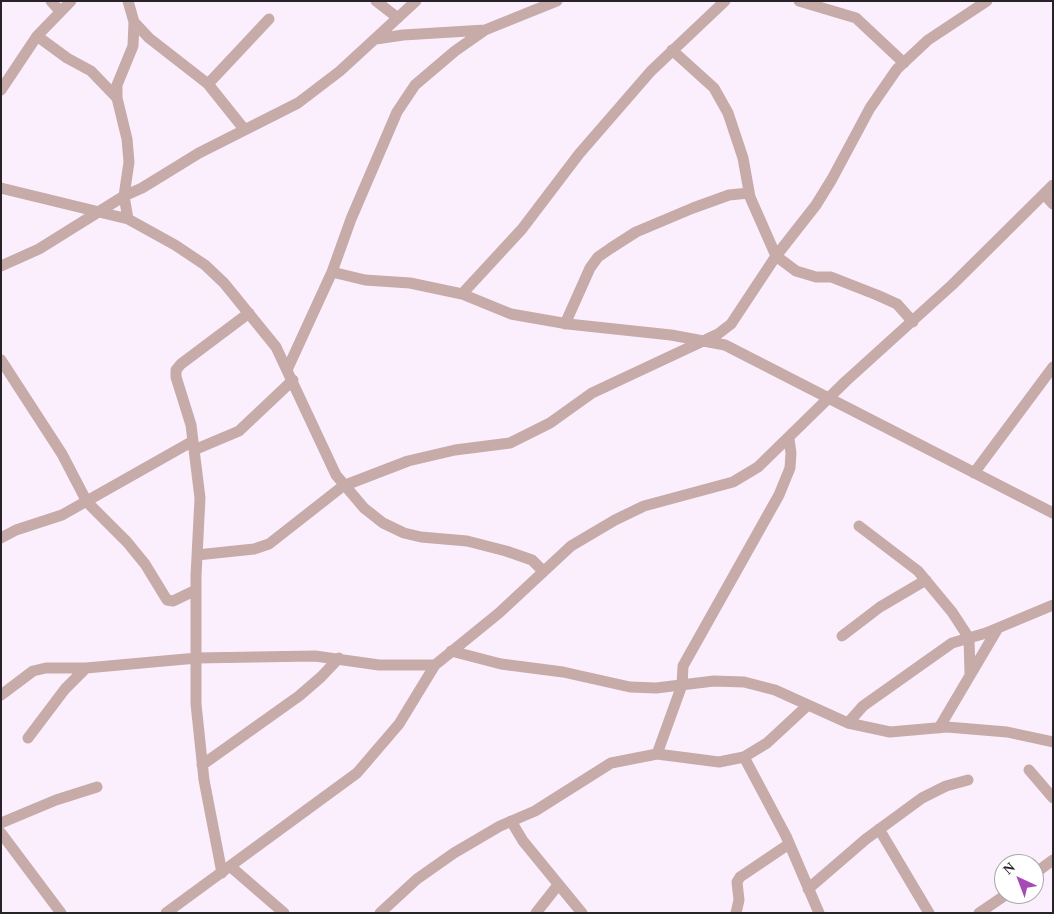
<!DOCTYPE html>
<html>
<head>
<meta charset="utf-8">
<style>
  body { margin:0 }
  #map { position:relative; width:1054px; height:914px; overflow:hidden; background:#fceffd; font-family:"Times New Roman",serif }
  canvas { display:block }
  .frame { position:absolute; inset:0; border:2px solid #282329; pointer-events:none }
  .north { position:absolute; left:994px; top:854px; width:50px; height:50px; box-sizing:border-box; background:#fff; border:1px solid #a9a7a9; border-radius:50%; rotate:317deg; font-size:14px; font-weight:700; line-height:20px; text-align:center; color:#282329 }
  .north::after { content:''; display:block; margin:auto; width:18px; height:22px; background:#a74ab5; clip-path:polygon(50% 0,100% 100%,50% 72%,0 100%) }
</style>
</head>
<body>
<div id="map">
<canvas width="1054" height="914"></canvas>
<div class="frame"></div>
<div class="north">N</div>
</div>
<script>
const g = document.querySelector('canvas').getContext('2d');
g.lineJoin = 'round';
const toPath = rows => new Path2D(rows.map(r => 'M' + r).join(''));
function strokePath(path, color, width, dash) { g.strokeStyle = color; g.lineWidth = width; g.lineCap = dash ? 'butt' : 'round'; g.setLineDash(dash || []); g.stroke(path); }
const minor = toPath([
  [51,1,60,11],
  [128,1,134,22,149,38,208,84,244,129],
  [376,1,398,18],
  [799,1,856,18,904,63],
  [37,36,67,58,91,71,117,98],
  [376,39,403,35,485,30],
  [672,50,714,88,728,113,743,158,750,197,776,256,796,271,816,277,831,277,877,295,897,304,913,322],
  [208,84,269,19],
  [1,90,37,36,71,1],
  [1,188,128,219,175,245,205,265,224,283,276,347,336,475,364,508,383,523,404,533,421,537,467,541,506,551,532,560,543,571],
  [1044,194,1053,204],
  [128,219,124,196,129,162,127,139,117,98,117,85,133,46,134,22],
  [1,266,39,249,124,196,142,188,199,153,298,103,340,71,416,1],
  [332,272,365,280,410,283,462,294,511,314,568,324,671,335,725,345,1053,513],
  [462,294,522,229,579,154,651,71,725,1],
  [565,324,590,268,598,257,611,248,636,232,693,208,729,195,749,193],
  [1,360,62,454,87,502,127,542,145,564,167,600,173,601,196,590],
  [287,370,332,272,351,219,397,112,415,85,455,51,485,30,557,1],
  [194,450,239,431,293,380],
  [974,473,1053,367],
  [859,526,918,571,952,612,969,638,970,674],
  [1,538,16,530,62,515,193,441],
  [197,555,254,549,269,544,343,486,408,461,455,450,510,443,550,423,592,393,718,334,731,324,776,256,816,205,832,179,870,108,897,69,928,40,987,1],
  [842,636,880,607,926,580],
  [451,651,501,664,563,672,630,687,656,688,714,681,744,682,775,690,848,723,890,732,947,727,1007,732,1053,742],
  [1,695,33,671,46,668,86,668,197,658,315,656,379,665,435,665],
  [848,723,863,706,952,643,986,633,1053,605],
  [939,728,998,628],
  [28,738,65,689,86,668],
  [657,754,682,685,683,666,779,495,790,468,791,453,789,439],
  [744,757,786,836,819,913],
  [202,765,299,696,321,677,339,658],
  [1029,770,1053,798],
  [511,821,523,841,582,913],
  [1,823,56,800,97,787],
  [879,829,929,913],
  [1,833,61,913],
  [231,867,284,913],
  [222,873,204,780,196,704,196,576,200,498,191,425,176,377,176,370,181,364,249,313],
  [1034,874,1053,860],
  [808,889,866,839,922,798,946,786,968,780],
  [166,913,357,773,399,724,435,665,499,613,571,546,615,520,644,506,733,482,758,467,846,381,952,285,1053,185],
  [380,913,417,879,454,853,500,826,535,811,611,763,657,754,719,762,744,757,767,743,808,705],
  [536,913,558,885],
  [736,913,739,900,737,882,740,877,789,844],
  [979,913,1007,894]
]);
strokePath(minor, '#c7aba9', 11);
</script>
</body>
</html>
